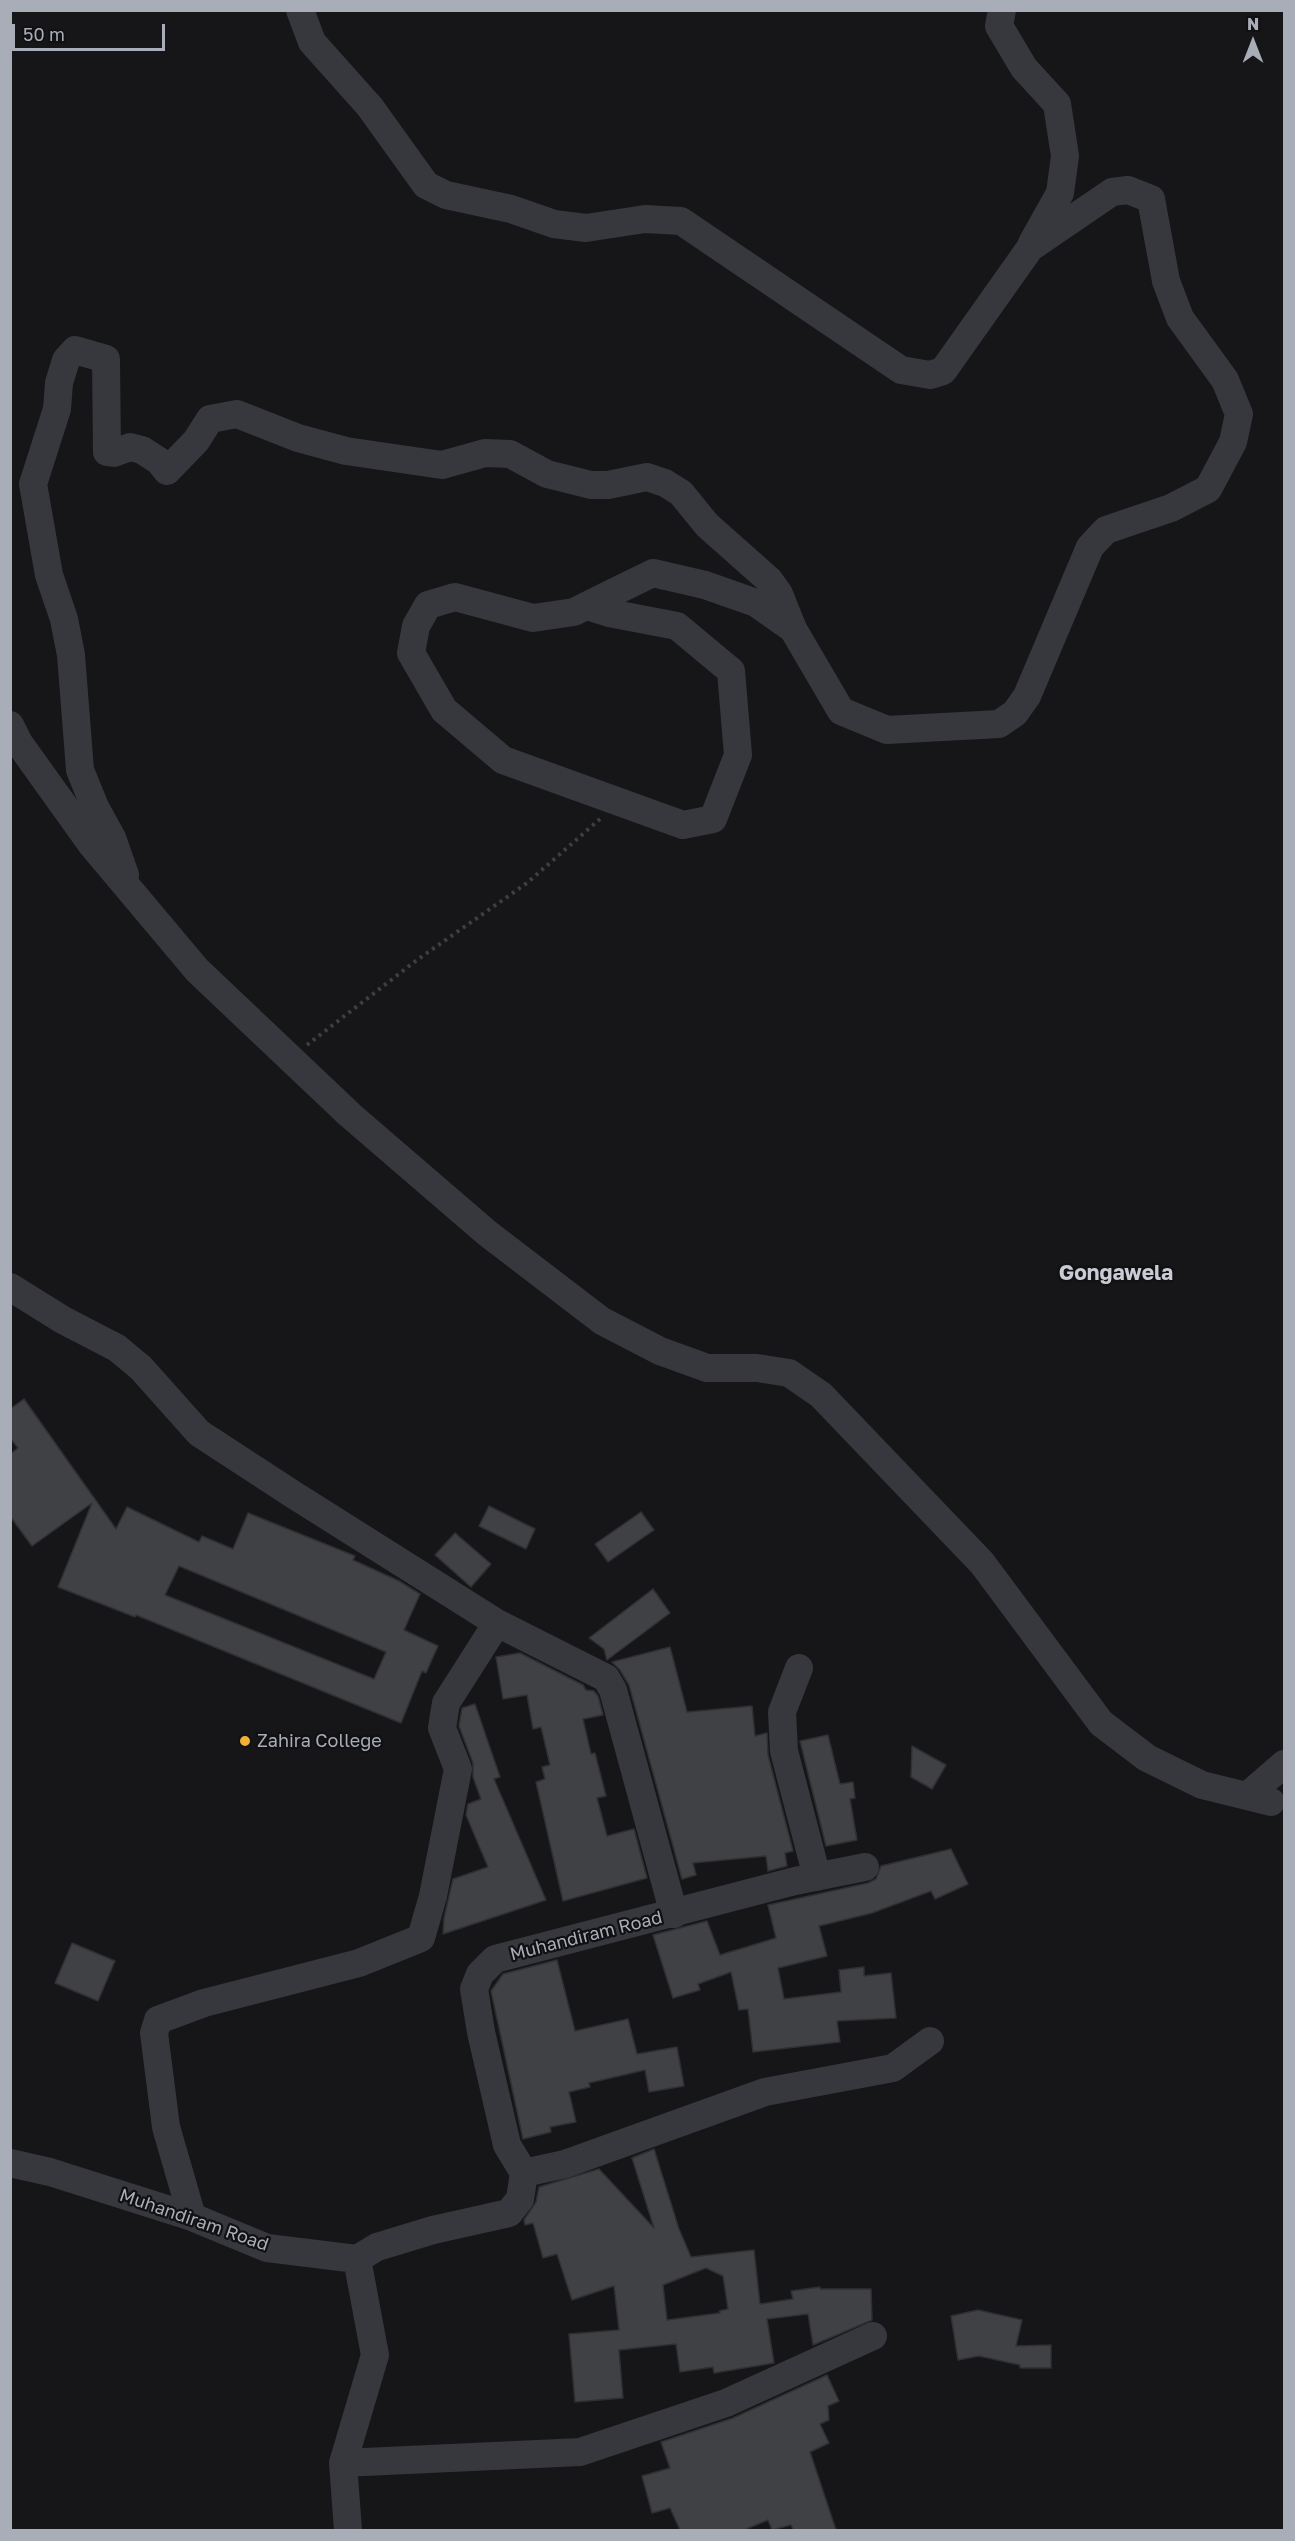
<!DOCTYPE html>
<html>
<head>
<meta charset="utf-8">
<style>
  body { margin:0 }
  #map { position:relative; width:1295px; height:2541px; overflow:hidden; background:#161618; font-family:"Golos Text",sans-serif }
  canvas { display:block }
  .frame { position:absolute; inset:0; border:12px solid #a8adb8; pointer-events:none }
  .north { position:absolute; left:1223px; top:12px; width:60px; height:60px; -webkit-text-stroke:4px #111113; paint-order:stroke; rotate:0deg; font-size:16px; font-weight:700; line-height:24px; text-align:center; color:#a8adb8 }
  .north::after { content:''; display:block; margin:auto; width:21px; height:27px; background:#a8adb8; clip-path:polygon(50% 0,100% 100%,50% 72%,0 100%) }
  .scale { position:absolute; left:12px; top:24px; width:153px; height:27px; box-sizing:border-box; border:3px solid #a8adb8; border-top:0; padding-left:8px; font-size:18px; line-height:21px; white-space:nowrap; color:#a8adb8; -webkit-text-stroke:4px #111113; paint-order:stroke }
</style>
</head>
<body>
<div id="map">
<canvas width="1295" height="2541"></canvas>
<div class="frame"></div>
<div class="north">N</div>
<div class="scale">50 m</div>
</div>
<script>
const g = document.querySelector('canvas').getContext('2d');
g.lineJoin = 'round';
function fill(path, color) { g.fillStyle = color; g.fill(path, 'evenodd'); }
const toPath = rows => new Path2D(rows.map(r => 'M' + r).join(''));
function strokePath(path, color, width, dash) { g.strokeStyle = color; g.lineWidth = width; g.lineCap = dash ? 'butt' : 'round'; g.setLineDash(dash || []); g.stroke(path); }
function write(font, color, halo, rows, align = 'center') {
  g.font = font + ' "Golos Text",sans-serif'; g.lineWidth = 4.5; g.setLineDash([]); g.textBaseline = 'middle'; g.strokeStyle = halo; g.fillStyle = color; for (const [text, x, y, turn = 0] of rows) {
    g.save(); g.translate(x, y); g.rotate((+turn || 0) * Math.PI / 180); g.textAlign = isNaN(turn) ? turn : align; if (halo) g.strokeText(text, 0, 0); g.fillText(text, 0, 0); g.restore();
  }
}
const building = toPath([
  [24,1399,116,1529,127,1507,199,1542,202,1536,233,1549,248,1513,355,1556,353,1560,399,1581,420,1594,404,1630,438,1646,426,1673,422,1671,401,1723,136,1615,135,1617,58,1587,92,1503,32,1546,10,1516,10,1454,18,1448,10,1438,10,1409,24,1399],
  [179,1566,386,1652,374,1679,165,1595,179,1566],
  [489,1506,535,1529,526,1549,479,1526,489,1506],
  [641,1512,654,1530,608,1562,595,1544,641,1512],
  [455,1533,491,1564,471,1587,435,1555,455,1533],
  [653,1589,670,1613,607,1660,604,1649,589,1638,653,1589],
  [670,1647,687,1712,752,1706,755,1736,767,1733,768,1755,793,1851,785,1853,787,1866,768,1871,766,1856,693,1863,696,1875,682,1879,629,1685,620,1670,612,1662,670,1647],
  [520,1653,583,1685,586,1690,594,1691,598,1696,603,1715,583,1719,591,1754,595,1753,606,1796,597,1798,607,1836,634,1829,647,1878,563,1901,536,1782,545,1779,542,1767,550,1765,541,1727,533,1729,527,1695,503,1699,496,1657,520,1653],
  [475,1704,500,1777,494,1779,546,1900,443,1934,444,1918,453,1879,488,1867,466,1815,468,1804,481,1799,473,1777,473,1763,459,1726,462,1708,475,1704],
  [828,1735,840,1784,853,1782,855,1798,850,1799,857,1840,826,1846,800,1741,828,1735],
  [912,1746,946,1765,932,1789,911,1777,912,1746],
  [951,1849,968,1884,935,1899,931,1891,872,1913,819,1926,827,1956,778,1968,784,1999,841,1992,839,1970,864,1967,864,1976,891,1973,896,2018,837,2021,840,2042,753,2052,748,2009,739,2010,731,1972,698,1984,700,1990,673,1998,653,1935,707,1921,720,1955,776,1938,768,1905,868,1883,876,1879,881,1866,951,1849],
  [72,1943,115,1961,98,2001,55,1983,72,1943],
  [557,1960,575,2031,628,2019,637,2054,677,2047,684,2086,649,2092,645,2070,589,2083,590,2087,569,2092,576,2122,550,2127,551,2132,523,2139,491,1991,503,1974,557,1960],
  [654,2149,679,2229,691,2257,754,2250,760,2304,793,2299,791,2291,820,2287,820,2289,871,2289,872,2320,813,2345,808,2314,767,2319,774,2363,714,2373,713,2367,680,2372,676,2344,619,2350,623,2398,575,2402,569,2334,619,2330,614,2286,572,2300,557,2254,543,2258,533,2223,525,2225,524,2220,536,2202,539,2187,599,2169,654,2228,632,2158,654,2149],
  [706,2268,723,2276,728,2309,719,2311,720,2313,667,2320,663,2285,706,2268],
  [978,2310,1022,2320,1016,2346,1051,2345,1051,2368,1020,2368,1020,2365,979,2356,958,2360,951,2316,978,2310],
  [827,2375,839,2401,828,2406,829,2420,820,2424,829,2443,810,2452,836,2530,793,2530,791,2525,772,2530,768,2520,744,2530,680,2530,670,2508,652,2513,642,2476,670,2468,661,2442,733,2418,827,2375]
]);
const path = toPath([
  [307,1045,417,960,527,883,600,819]
]);
const minor = toPath([
  [300,10,312,42,370,107,426,185,446,195,511,209,554,224,586,228,645,219,681,221,901,370,930,375,943,371,1030,248,1112,192,1128,190,1151,199,1166,281,1180,318,1225,380,1239,414,1233,442,1208,489,1171,508,1106,530,1090,547,1027,696,1015,713,999,724,887,730,841,711,793,629,756,603,705,585,653,573,614,592,574,612,533,618,455,597,428,605,416,626,411,653,444,710,503,760,683,825,713,819,738,755,731,671,677,626,609,613,587,606],
  [1002,10,999,26,1024,68,1057,104,1065,156,1060,193,1032,243],
  [10,725,19,743,92,845,197,970,350,1115,487,1233,602,1321,660,1351,707,1368,757,1368,789,1373,821,1395,982,1563,1101,1723,1147,1758,1202,1785,1271,1802],
  [125,875,112,838,95,807,80,770,71,655,64,619,49,575,33,484,57,409,59,383,66,360,75,350,106,359,107,452,114,453,130,447,142,450,159,461,167,471,196,441,210,419,237,414,298,438,346,451,442,465,485,453,510,454,547,474,591,485,608,485,647,477,665,483,681,493,707,525,769,580,779,594,793,629],
  [10,1287,63,1320,117,1348,141,1368,199,1433,294,1495,497,1623,606,1678,613,1690,674,1914],
  [799,1668,782,1712,784,1751,817,1877],
  [1247,1796,1284,1764],
  [10,2163,50,2172,192,2217,267,2248,357,2259,377,2247,433,2230,509,2213,520,2199,524,2173,565,2164,765,2092,893,2068,930,2041],
  [524,2173,507,2145,481,2032,474,1989,480,1974,495,1959,795,1881,865,1867],
  [192,2217,166,2127,154,2033,158,2020,204,2003,359,1963,421,1938,433,1896,458,1769,442,1728,446,1703,497,1623],
  [343,2463,580,2452,726,2403,873,2336],
  [348,2530,343,2463,375,2355,357,2259]
]);
const markers = [
  [245,1741,6,"#f2b134"]
];
const poiNames = [
  ["Zahira College",257,1741]
];
const streetNames = [
  ["Muhandiram Road",586,1936,-14],
  ["Muhandiram Road",194,2220,19]
];
const quarterNames = [
  ["Gongawela",1116,1273]
];
fill(building, '#404145');
strokePath(building, '#303034', 1.5);
strokePath(path, '#3d3f44', 4, [3, 4.5]);
strokePath(minor, '#37383d', 28);
for (const [x, y, r, color] of markers) { const dot = new Path2D(); dot.arc(x, y, r, 0, 2 * Math.PI); g.fillStyle = color; g.fill(dot); strokePath(dot, '#111113', 2); }
write('18px', '#a8adb8', '#111113', poiNames, 'left');
write('18px', '#a8adb8', '#111113', streetNames);
write('bold 21px', '#c9ccd4', '#111113', quarterNames);
</script>
</body>
</html>
